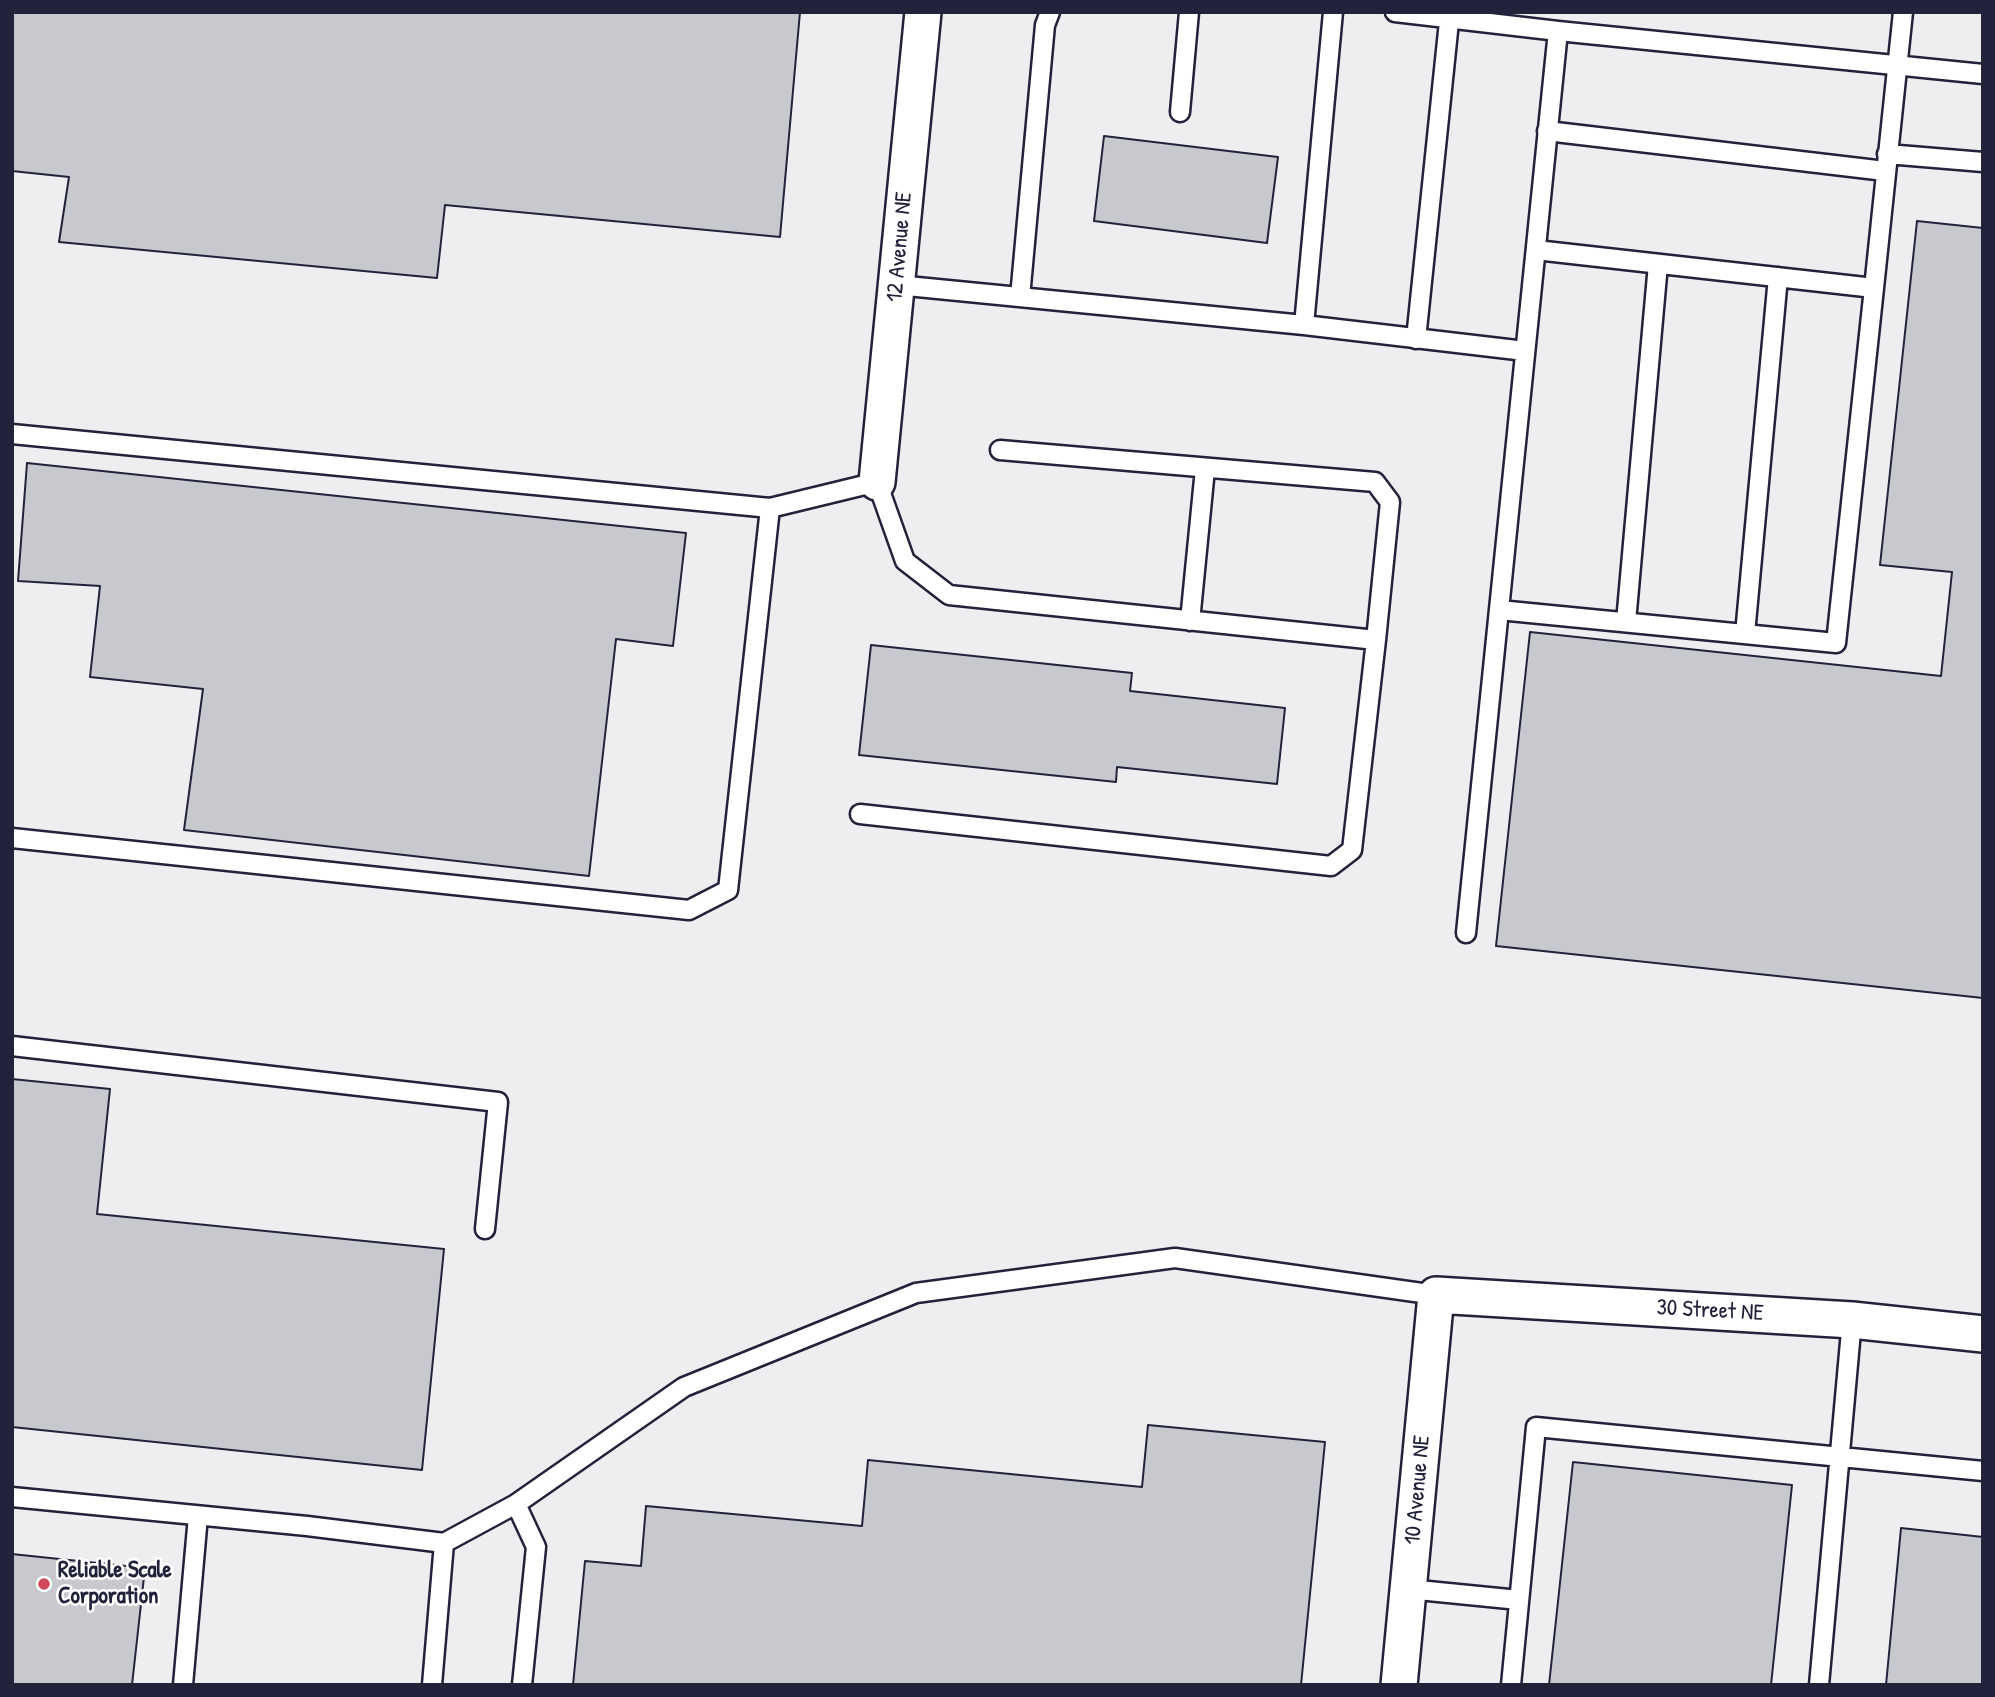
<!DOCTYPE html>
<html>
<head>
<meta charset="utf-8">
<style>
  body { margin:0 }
  #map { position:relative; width:1995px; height:1697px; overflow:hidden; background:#fff; font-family:"Patrick Hand",sans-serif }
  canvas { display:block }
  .frame { position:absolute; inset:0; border:14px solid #22223b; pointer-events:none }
</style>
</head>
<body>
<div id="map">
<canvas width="1995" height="1697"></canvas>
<div class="frame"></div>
</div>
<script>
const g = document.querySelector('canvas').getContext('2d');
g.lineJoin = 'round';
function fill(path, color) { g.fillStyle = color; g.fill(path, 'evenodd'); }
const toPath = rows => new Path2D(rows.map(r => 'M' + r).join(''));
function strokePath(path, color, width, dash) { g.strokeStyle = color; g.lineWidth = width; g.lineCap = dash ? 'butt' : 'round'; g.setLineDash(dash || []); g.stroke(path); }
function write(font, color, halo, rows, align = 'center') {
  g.font = font + ' "Patrick Hand",sans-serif'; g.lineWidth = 5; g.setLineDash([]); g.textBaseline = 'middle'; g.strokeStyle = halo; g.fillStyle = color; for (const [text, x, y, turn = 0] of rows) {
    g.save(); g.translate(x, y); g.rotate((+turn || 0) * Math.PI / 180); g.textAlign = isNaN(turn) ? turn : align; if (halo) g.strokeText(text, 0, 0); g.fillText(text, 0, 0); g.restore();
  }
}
const built = toPath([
  [12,12,1983,12,1983,1685,12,1685]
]);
const building = toPath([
  [12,12,800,12,780,237,445,205,437,278,59,242,69,177,12,171,12,12],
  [1104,136,1278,157,1267,243,1094,221,1104,136],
  [1917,221,1983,228,1983,998,1496,946,1530,632,1941,676,1952,572,1880,565,1917,221],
  [27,463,686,533,673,646,616,639,589,876,184,830,203,689,90,677,100,586,18,581,27,463],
  [871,645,1132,673,1130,691,1285,708,1277,784,1117,767,1116,782,859,755,871,645],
  [12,1079,110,1089,97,1214,444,1249,422,1470,12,1427,12,1079],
  [1148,1425,1325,1442,1301,1685,573,1685,585,1561,641,1566,646,1506,862,1526,868,1460,1142,1487,1148,1425],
  [1573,1462,1792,1485,1771,1685,1549,1685,1573,1462],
  [1901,1528,1983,1537,1983,1685,1886,1685,1901,1528],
  [12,1554,145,1568,132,1685,12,1685,12,1554]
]);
const lane = toPath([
  [1395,12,1558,31,1466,933],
  [1558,31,1983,74],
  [1180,112,1189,12],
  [1547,131,1885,171],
  [1887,154,1983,162],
  [1536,250,1874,288,1903,12],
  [897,285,1304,325,1525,351],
  [1020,297,1045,25,1050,12],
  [1304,325,1333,12],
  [1416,339,1450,12],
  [12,434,770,508,877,482,905,561,949,595,1376,640,1352,850,1331,866,860,814],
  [1000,450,1375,482,1390,502,1376,640],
  [1499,610,1836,643,1874,288],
  [1190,621,1205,469],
  [1626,622,1658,264],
  [1745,634,1778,277],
  [12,838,689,910,728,890,770,508],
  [12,1046,498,1102,485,1229],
  [12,1497,307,1526,444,1543],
  [516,1504,536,1547,522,1685],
  [1408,1589,1519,1600],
  [183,1685,198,1516],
  [432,1685,444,1543,516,1504,684,1387,916,1293,1175,1258,1436,1295],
  [1511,1685,1536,1427,1983,1471],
  [1819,1685,1852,1320]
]);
const street = toPath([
  [877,482,923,12],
  [1399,1685,1436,1295,1852,1320,1983,1334]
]);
const markers = [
  [44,1584,7,"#d1495b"]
];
const streetNames = [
  ["12 Avenue NE",900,247,-85],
  ["30 Street NE",1710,1311,3],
  ["10 Avenue NE",1418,1490,-85]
];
const poiNames = [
  ["Reliable Scale",58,1571],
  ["Corporation",58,1597]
];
fill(built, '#eeeef1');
fill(building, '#c8c8cf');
strokePath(building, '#22223b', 2);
strokePath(lane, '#22223b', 23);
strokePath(street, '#22223b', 40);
strokePath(lane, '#fff', 18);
strokePath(street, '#fff', 35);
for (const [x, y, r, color] of markers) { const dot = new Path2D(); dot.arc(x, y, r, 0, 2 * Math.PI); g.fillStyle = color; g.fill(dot); strokePath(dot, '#fff', 2.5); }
write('23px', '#22223b', '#fff', streetNames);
write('bold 23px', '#22223b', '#fff', poiNames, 'left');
</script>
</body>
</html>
